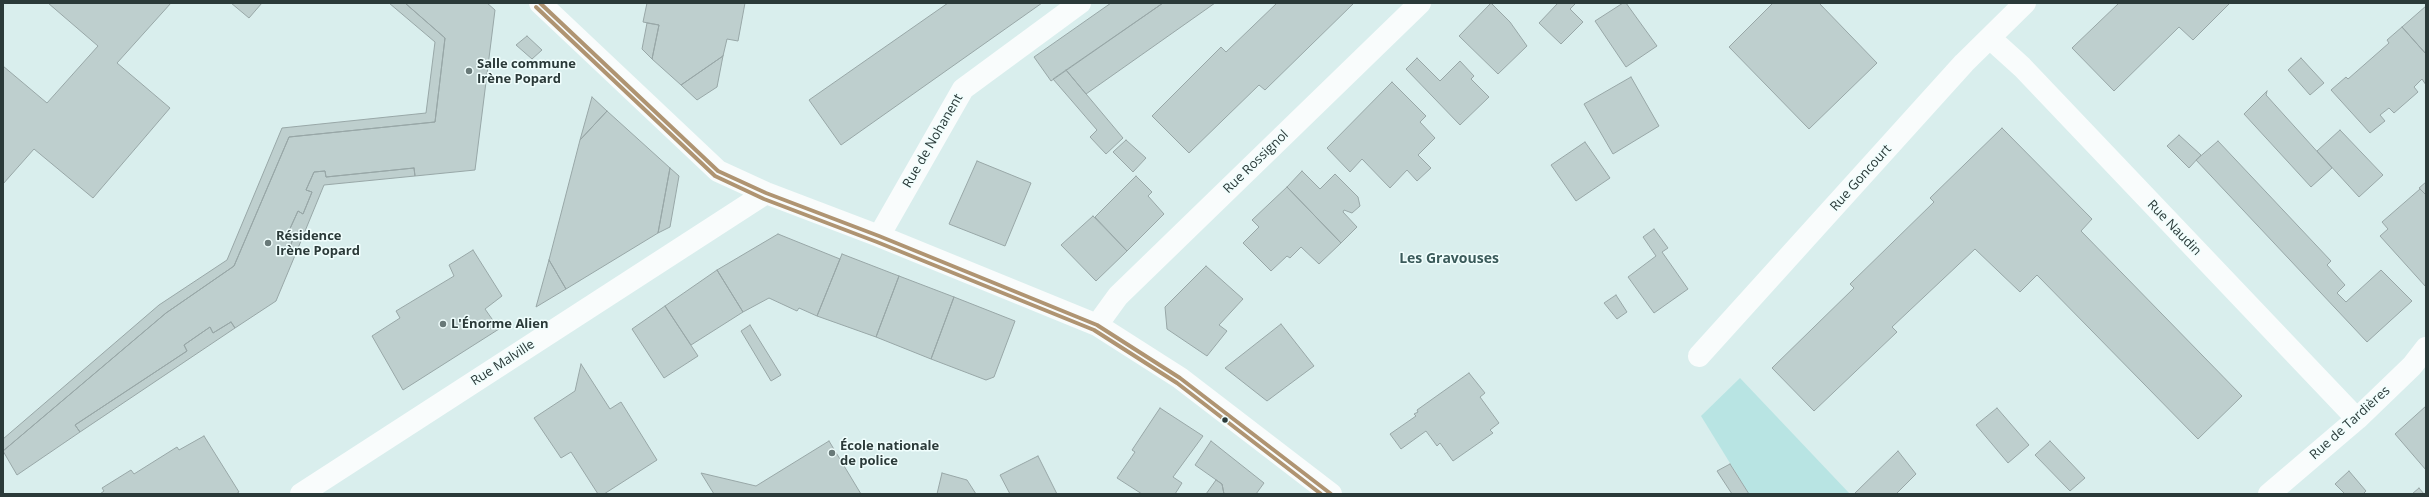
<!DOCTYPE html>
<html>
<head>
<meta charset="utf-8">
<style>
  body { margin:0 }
  #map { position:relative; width:2429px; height:497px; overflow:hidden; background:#d9eeed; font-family:"Open Sans",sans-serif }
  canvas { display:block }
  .frame { position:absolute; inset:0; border:4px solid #2b3a39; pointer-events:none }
</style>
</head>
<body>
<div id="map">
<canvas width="2429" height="497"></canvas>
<div class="frame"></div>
</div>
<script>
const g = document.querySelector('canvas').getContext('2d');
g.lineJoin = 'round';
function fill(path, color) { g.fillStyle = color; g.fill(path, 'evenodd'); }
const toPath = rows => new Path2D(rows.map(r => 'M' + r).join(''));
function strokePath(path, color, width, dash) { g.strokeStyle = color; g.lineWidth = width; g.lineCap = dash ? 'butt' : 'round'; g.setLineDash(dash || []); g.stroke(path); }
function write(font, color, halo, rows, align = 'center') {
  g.font = font + ' "Open Sans",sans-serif'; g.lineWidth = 3; g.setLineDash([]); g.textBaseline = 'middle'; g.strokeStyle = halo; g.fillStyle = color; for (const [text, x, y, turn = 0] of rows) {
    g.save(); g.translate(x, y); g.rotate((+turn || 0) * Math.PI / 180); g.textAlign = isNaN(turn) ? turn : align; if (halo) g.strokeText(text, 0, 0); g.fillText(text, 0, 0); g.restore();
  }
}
const green = toPath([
  [1740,378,1850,494,1749,494,1701,416]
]);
const building = toPath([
  [48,3,171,3,117,63,170,108,93,198,34,149,3,184,3,66,47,103,98,46,48,3],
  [231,3,262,3,249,18,231,3],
  [389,3,405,3,445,38,435,122,289,137,234,266,166,313,3,451,3,439,159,305,227,260,282,128,426,113,435,42,389,3],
  [405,3,487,3,495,10,475,170,415,176,414,168,326,177,325,171,314,172,306,190,312,192,303,214,298,211,288,233,294,236,289,250,296,253,276,301,235,328,231,322,213,333,210,327,184,345,187,351,75,425,80,432,17,475,3,451,166,313,234,266,289,137,435,122,445,38,405,3],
  [647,3,745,3,738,41,727,39,723,56,681,85,652,59,659,25,643,22,647,3],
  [948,3,1042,3,841,145,809,100,948,3],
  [1111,3,1163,3,1051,81,1034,57,1111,3],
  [1163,3,1215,3,1086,94,1066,70,1163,3],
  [1277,3,1354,3,1265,90,1259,85,1189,153,1152,116,1221,47,1226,52,1277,3],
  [1491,3,1510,22,1527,46,1498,74,1459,36,1491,3],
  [1558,3,1576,3,1570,9,1583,22,1561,44,1539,23,1558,3],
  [1623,3,1626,3,1657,46,1626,67,1595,21,1623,3],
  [1773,3,1819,3,1877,63,1809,129,1729,47,1773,3],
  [2119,3,2230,3,2193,40,2179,27,2114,91,2072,48,2119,3],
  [2426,6,2426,54,2402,27,2426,6],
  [647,23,659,25,652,59,642,49,647,23],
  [2402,27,2426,54,2426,85,2422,79,2414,87,2418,92,2394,113,2389,108,2380,115,2385,121,2370,133,2331,90,2346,77,2348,79,2389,43,2387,40,2402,27],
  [527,36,542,50,532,59,516,45,527,36],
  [723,56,717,87,697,100,681,85,723,56],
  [1417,58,1440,81,1460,61,1474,76,1471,79,1489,97,1460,125,1406,69,1417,58],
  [2301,58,2324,83,2310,95,2288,70,2301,58],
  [1066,70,1123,138,1106,154,1090,137,1097,130,1053,79,1066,70],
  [1631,77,1659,126,1613,154,1584,104,1631,77],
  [1392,82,1426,116,1420,122,1435,138,1418,155,1431,168,1417,181,1407,170,1390,188,1362,159,1350,172,1327,148,1392,82],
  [2267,91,2266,95,2332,168,2311,187,2244,114,2267,91],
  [592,97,607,111,580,140,592,97],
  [607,111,670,168,658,233,566,289,549,260,580,140,607,111],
  [2002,128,2092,219,2081,231,2242,396,2198,439,2037,275,2020,292,1975,249,1892,327,1897,332,1814,411,1772,368,1854,288,1850,284,1934,202,1930,198,2002,128],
  [2340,130,2383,175,2359,197,2317,151,2340,130],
  [2179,135,2201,155,2189,168,2167,146,2179,135],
  [1126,140,1146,158,1133,172,1113,152,1126,140],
  [2218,141,2331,261,2327,265,2345,285,2337,293,2346,302,2381,270,2412,301,2367,342,2196,160,2218,141],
  [1585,142,1610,178,1576,201,1551,165,1585,142],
  [977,161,1031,183,1005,246,949,224,977,161],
  [414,168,415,176,324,185,296,253,289,250,294,236,288,233,298,211,303,214,312,192,306,190,314,172,325,171,326,177,414,168],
  [670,168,679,176,670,227,658,233,670,168],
  [1302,171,1320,189,1335,174,1358,197,1360,206,1352,213,1344,210,1343,212,1357,227,1341,243,1287,187,1302,171],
  [1136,176,1152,192,1148,196,1164,214,1127,251,1095,217,1136,176],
  [2426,182,2426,195,2419,188,2426,182],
  [1287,187,1341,243,1319,264,1301,247,1290,258,1287,256,1271,271,1243,243,1259,227,1252,220,1287,187],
  [2420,189,2426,195,2426,287,2380,236,2388,229,2382,222,2420,189],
  [1093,216,1127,251,1096,281,1061,245,1093,216],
  [1654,229,1668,248,1662,252,1688,289,1654,313,1628,277,1656,256,1643,237,1654,229],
  [778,234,840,259,817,316,799,308,797,311,769,298,743,312,717,270,778,234],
  [473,250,502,296,485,309,499,329,403,390,372,336,400,318,396,311,454,276,449,265,473,250],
  [842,254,899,276,876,337,817,316,842,254],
  [549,260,566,289,536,307,549,260],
  [1206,266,1243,299,1219,325,1227,331,1207,356,1167,329,1165,307,1206,266],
  [717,270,743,312,691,345,665,306,717,270],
  [899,276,954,297,931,359,876,337,899,276],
  [1616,295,1627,312,1617,319,1604,303,1616,295],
  [954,297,1015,321,994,377,986,380,931,359,954,297],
  [665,306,698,356,664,378,632,329,665,306],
  [231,322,235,328,80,432,75,425,187,351,184,345,210,327,213,333,231,322],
  [1281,324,1314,366,1267,401,1225,368,1281,324],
  [750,325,781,375,771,381,741,331,750,325],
  [581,364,610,409,621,402,657,460,604,494,598,494,571,452,561,458,534,418,575,391,581,364],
  [1469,373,1485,393,1480,397,1499,423,1490,430,1493,433,1453,461,1440,443,1437,446,1426,431,1401,449,1390,434,1416,416,1414,414,1418,412,1417,410,1469,373],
  [2426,406,2426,470,2395,434,2426,406],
  [1160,408,1203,436,1173,477,1182,483,1175,494,1142,494,1117,478,1135,452,1132,450,1160,408],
  [1997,408,2029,445,2008,463,1976,425,1997,408],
  [204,436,239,492,236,494,100,494,104,491,102,488,131,470,134,474,177,447,179,450,204,436],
  [829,441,861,494,714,494,701,473,756,486,829,441],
  [1211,441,1264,483,1256,494,1224,494,1222,484,1195,465,1211,441],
  [2050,441,2085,478,2070,491,2035,455,2050,441],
  [1898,451,1916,474,1896,494,1854,494,1898,451],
  [1038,456,1057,494,1010,494,1000,475,1038,456],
  [1730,464,1749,494,1732,494,1717,471,1730,464],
  [2349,471,2366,491,2363,494,2345,494,2335,484,2349,471],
  [942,473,967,480,976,494,937,494,942,473],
  [1216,480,1222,484,1224,494,1206,494,1216,480],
  [2419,488,2424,494,2412,494,2419,488]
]);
const minor = toPath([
  [540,3,718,171,766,193,879,236,1097,325,1180,378,1331,494],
  [1990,38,2022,67,2357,419],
  [879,236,963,89,1080,3],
  [1097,325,1118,296,1420,3],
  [1699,356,1964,63,2025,3],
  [301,494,766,193],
  [2269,494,2357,419,2412,366,2426,348]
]);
const bus1 = toPath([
  [540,3,718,171,766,193,879,236,1097,325,1180,378,1331,494]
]);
const bus2 = toPath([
  [536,7,715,176,764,199,877,242,1094,330,1177,383,1321,494]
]);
const markers = [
  [469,71,4,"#687978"],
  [268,243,4,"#687978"],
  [443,324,4,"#687978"],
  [1225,420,3.5,"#2b3a39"],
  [832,453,4,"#687978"]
];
const poiNames = [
  ["Salle commune",477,64],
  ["Irène Popard",477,79],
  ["Résidence",276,236],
  ["Irène Popard",276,251],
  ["L'Énorme Alien",451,324],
  ["École nationale",840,446],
  ["de police",840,461]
];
const streetNames = [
  ["Rue de Nohanent",933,141,-60],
  ["Rue Rossignol",1256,162,-44],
  ["Rue Goncourt",1861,178,-48],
  ["Rue Naudin",2174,228,46],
  ["Rue Malville",503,363,-33],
  ["Rue de Tardières",2350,423,-42]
];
const neighbourhoodNames = [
  ["Les Gravouses",1449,259]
];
fill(green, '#b8e4e3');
fill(building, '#becfce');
strokePath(building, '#98a7a7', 1);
strokePath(minor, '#f9fcfc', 22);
strokePath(bus1, '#af9472', 4);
strokePath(bus2, '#af9472', 4);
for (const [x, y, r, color] of markers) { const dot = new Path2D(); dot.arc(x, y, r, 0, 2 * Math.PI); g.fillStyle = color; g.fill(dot); strokePath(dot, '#f0fefd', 1.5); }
write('bold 13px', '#2b3a39', '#f0fefd', poiNames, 'left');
write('13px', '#2b3a39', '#f0fefd', streetNames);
write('bold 14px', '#3a5a5a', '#f0fefd', neighbourhoodNames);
</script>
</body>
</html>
